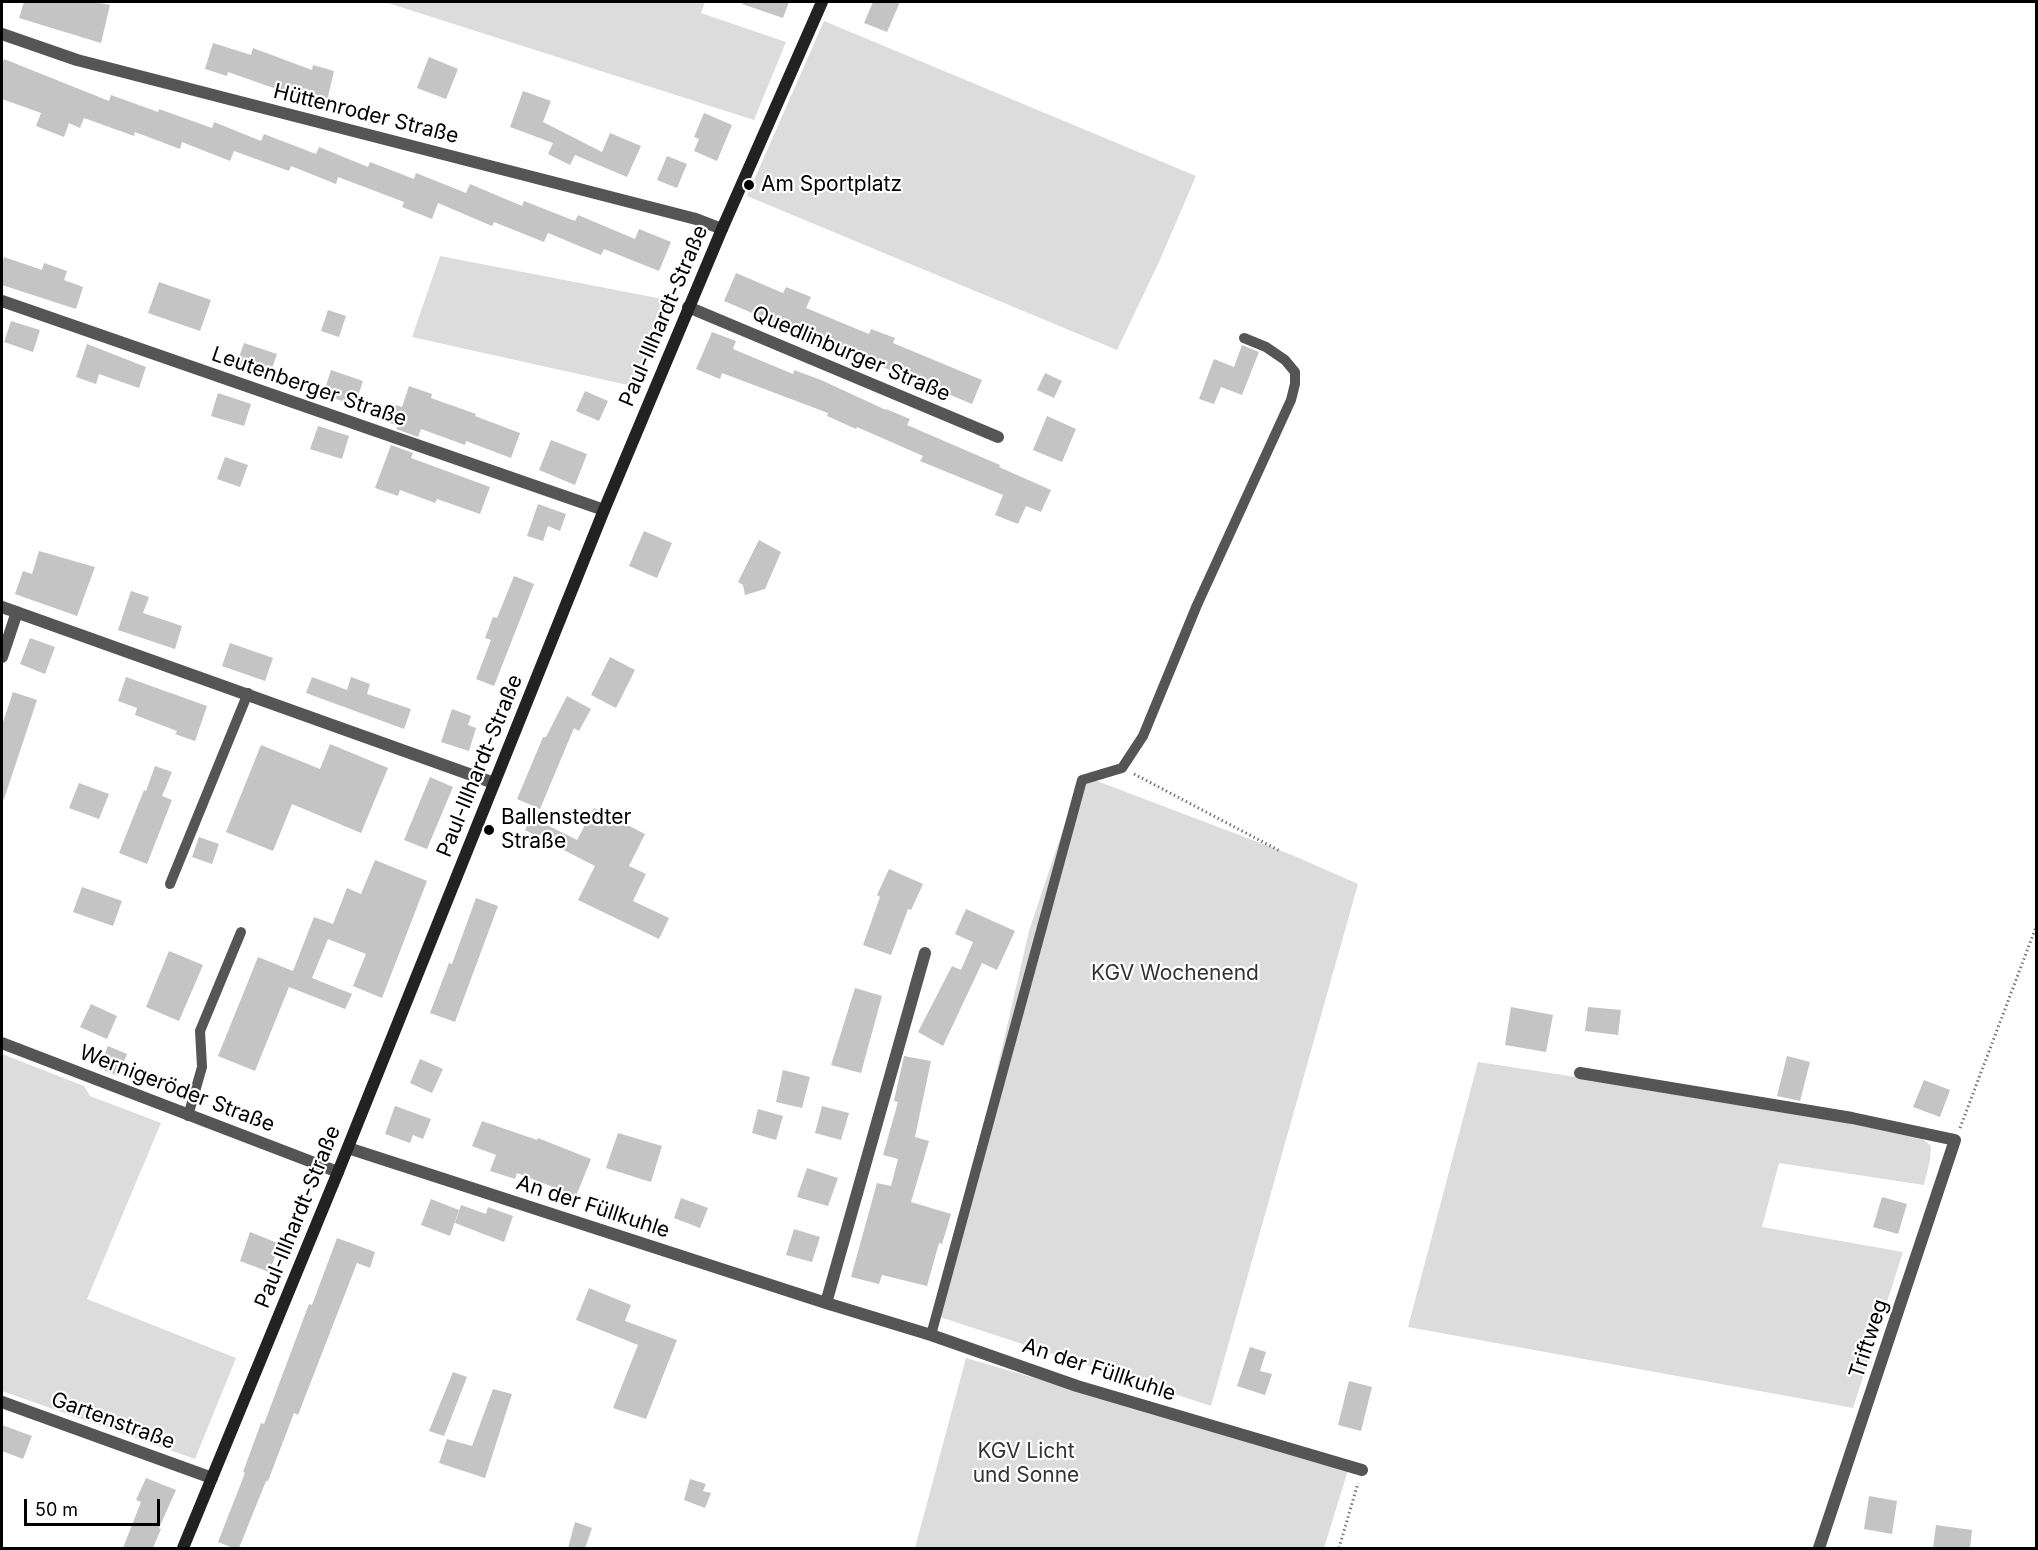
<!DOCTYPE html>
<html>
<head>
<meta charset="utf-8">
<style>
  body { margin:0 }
  #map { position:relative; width:2038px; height:1550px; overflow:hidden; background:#fff; font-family:Inter,sans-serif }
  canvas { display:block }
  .frame { position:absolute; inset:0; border:3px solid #000; pointer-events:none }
  .scale { position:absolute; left:24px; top:1499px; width:136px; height:27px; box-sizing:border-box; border:3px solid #000; border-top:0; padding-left:8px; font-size:18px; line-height:21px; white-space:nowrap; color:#000; -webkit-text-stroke:4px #fff; paint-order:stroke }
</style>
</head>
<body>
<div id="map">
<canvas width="2038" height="1550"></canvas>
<div class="frame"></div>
<div class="scale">50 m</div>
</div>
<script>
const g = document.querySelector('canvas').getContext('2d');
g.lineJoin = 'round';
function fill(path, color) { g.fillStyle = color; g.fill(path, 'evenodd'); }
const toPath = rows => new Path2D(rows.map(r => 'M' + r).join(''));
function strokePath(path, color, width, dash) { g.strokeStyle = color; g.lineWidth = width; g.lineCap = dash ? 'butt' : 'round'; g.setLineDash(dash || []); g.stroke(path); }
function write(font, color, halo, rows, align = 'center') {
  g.font = font + ' Inter,sans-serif'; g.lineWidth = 4.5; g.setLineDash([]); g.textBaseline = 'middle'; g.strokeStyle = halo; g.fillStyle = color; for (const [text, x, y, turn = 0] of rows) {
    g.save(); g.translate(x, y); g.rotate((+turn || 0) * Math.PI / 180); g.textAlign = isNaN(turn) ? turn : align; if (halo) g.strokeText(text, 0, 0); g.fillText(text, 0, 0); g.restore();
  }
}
const green = toPath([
  [385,2,705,2,701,13,786,42,754,120],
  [824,21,1196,176,1159,262,1117,350,747,196],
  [440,256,673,301,637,387,412,337],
  [1081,775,1292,855,1358,884,1211,1406,940,1317,1029,931],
  [2,1054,84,1086,90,1096,161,1123,87,1299,236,1358,195,1459,2,1391],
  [1478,1062,1720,1099,1920,1137,1931,1146,1930,1160,1924,1185,1779,1163,1762,1227,1903,1252,1853,1408,1408,1327],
  [966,1358,1348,1470,1324,1548,915,1548]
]);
const building = toPath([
  [24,2,95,2,110,5,101,43,19,18],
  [743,2,789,2,783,18,742,4],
  [873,2,900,2,887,32,864,23],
  [213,43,251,55,253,48,312,70,313,65,334,71,327,101,282,90,282,91,228,72,227,76,205,69],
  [429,57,458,69,446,99,417,88],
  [4,59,109,101,111,95,158,112,159,109,212,128,214,122,261,141,264,134,316,154,319,147,368,167,370,162,414,179,416,173,466,193,470,184,522,206,524,201,575,221,578,215,635,239,639,229,671,242,659,271,604,249,601,255,548,233,544,242,494,222,492,226,438,203,432,219,402,207,404,202,338,177,336,184,291,166,289,171,234,151,230,161,182,142,180,149,135,132,134,136,84,118,80,128,69,123,64,137,36,126,41,113,2,99,2,67],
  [523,91,551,101,543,122,602,152,610,133,641,146,627,177,575,155,570,165,548,154,553,143,510,127],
  [704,113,732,125,717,161,694,151,699,139,694,137],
  [667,156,687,164,677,188,657,180],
  [4,257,42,270,44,263,67,271,64,280,83,287,76,309,2,285,2,265],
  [736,273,783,293,786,287,811,297,806,308,869,334,871,329,895,338,893,343,982,380,972,404,796,331,795,333,771,323,771,321,724,301],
  [159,282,211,300,200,331,148,313],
  [328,310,346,316,339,337,321,331],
  [11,321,40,330,33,352,4,342],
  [712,332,736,341,733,349,793,374,794,370,821,380,886,410,886,409,910,419,907,425,1000,465,999,467,1051,490,1041,512,1026,506,1018,524,995,515,1003,495,920,461,923,456,857,427,856,429,827,416,828,413,722,373,720,379,696,369],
  [244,343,277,354,269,377,236,366],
  [87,344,146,367,139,388,99,374,96,384,76,377],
  [1242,345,1259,352,1242,395,1221,387,1214,404,1199,399,1214,359,1234,367],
  [331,370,363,381,355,405,323,395],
  [1045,373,1062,381,1054,398,1037,390],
  [409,386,432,394,431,398,476,414,475,416,520,433,511,458,466,441,465,445,421,429,418,437,396,429,398,426,390,423,396,405,402,407],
  [585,391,608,401,599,421,576,411],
  [218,393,251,404,244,426,211,416],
  [1047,416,1076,429,1062,462,1033,450],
  [318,426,349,436,342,459,310,449],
  [551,440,587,454,575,485,539,470],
  [391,445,413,453,411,458,490,487,480,514,437,499,435,503,400,490,398,496,375,488],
  [225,457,248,465,240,487,217,479],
  [538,504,566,514,560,531,548,526,543,541,527,536],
  [644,531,672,543,657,578,629,566],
  [759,540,781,552,765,589,745,595,743,585,738,582],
  [39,551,95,567,77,616,15,594,23,571,32,574],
  [514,576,534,584,494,686,476,679,491,640,485,638,493,617,497,618],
  [131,591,149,597,143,613,182,626,175,649,118,630],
  [30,638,55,647,45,674,20,664],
  [230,643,273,658,265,681,222,666],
  [610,657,635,670,616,708,591,695],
  [126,677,207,706,195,741,175,734,177,731,135,715,137,708,118,701],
  [312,677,347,690,351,677,370,684,367,694,411,709,404,729,306,693],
  [13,692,37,700,4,799,2,799,2,725],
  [567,696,591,709,579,731,574,728,540,809,517,799,543,737,546,737],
  [452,709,471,716,468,725,476,728,469,751,441,742],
  [330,744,388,768,361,833,292,804,273,851,226,832,261,745,320,769],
  [155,766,172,772,162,796,172,800,147,864,119,853,144,790,146,791],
  [430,777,453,787,427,849,404,840],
  [79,783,109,794,99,819,69,808],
  [594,808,645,834,629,866,646,874,633,901,669,918,659,939,578,900,595,866,525,830,531,817,577,840],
  [199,837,219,844,212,864,192,857],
  [375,860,427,881,382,998,353,986,366,954,328,939,312,978,352,994,345,1009,289,987,255,1071,218,1056,258,957,293,971,314,917,333,924,347,888,361,894],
  [889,869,923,884,911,910,908,909,891,955,863,945,880,897,877,895],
  [82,887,122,901,113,926,73,912],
  [476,898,498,906,455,1022,430,1013,449,963,452,964],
  [966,909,1015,931,997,970,982,963,943,1046,918,1032,952,966,961,970,973,942,955,934],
  [169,951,203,965,179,1021,146,1007],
  [855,988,882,996,861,1073,831,1065],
  [91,1004,117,1016,107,1039,80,1027],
  [1511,1007,1553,1015,1546,1052,1505,1045],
  [1588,1007,1621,1010,1618,1035,1585,1031],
  [108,1046,127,1054,118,1076,99,1068],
  [904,1056,931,1061,915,1137,929,1141,911,1202,951,1214,942,1244,939,1243,927,1286,882,1275,879,1284,851,1277,877,1183,891,1186,898,1159,883,1155,898,1102,894,1101],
  [1787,1056,1810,1062,1800,1101,1777,1096],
  [420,1059,443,1069,432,1093,410,1083],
  [783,1070,810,1077,802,1108,776,1102],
  [1924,1080,1950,1090,1940,1117,1913,1107],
  [395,1106,431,1119,423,1139,413,1135,410,1143,385,1134],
  [822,1106,849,1113,841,1140,815,1133],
  [758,1109,783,1116,776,1140,752,1133],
  [482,1121,537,1140,538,1138,591,1159,576,1196,517,1173,515,1179,490,1171,496,1155,472,1146],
  [618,1133,662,1146,651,1182,606,1168],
  [807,1168,838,1178,828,1206,797,1197],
  [1882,1197,1907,1204,1898,1234,1873,1227],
  [681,1198,708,1208,700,1228,674,1218],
  [431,1199,459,1210,450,1236,421,1225],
  [461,1205,486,1214,488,1207,513,1216,504,1242,455,1223],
  [794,1229,820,1237,812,1262,786,1255],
  [250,1232,280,1244,269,1272,240,1261],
  [337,1238,375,1252,370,1268,357,1263,298,1415,294,1413,268,1481,266,1481,239,1548,233,1548,218,1542,245,1473,243,1472,261,1423,264,1424,309,1304,312,1305],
  [589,1288,631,1305,625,1321,677,1340,646,1419,613,1408,638,1345,576,1320],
  [1250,1347,1266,1352,1260,1371,1272,1374,1265,1395,1237,1386],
  [453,1372,467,1377,444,1436,429,1431],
  [1349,1381,1372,1387,1361,1431,1338,1425],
  [493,1389,512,1394,485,1478,439,1463,447,1439,472,1446],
  [2,1425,32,1436,23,1459,2,1451],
  [146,1478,176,1490,159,1528,161,1529,153,1548,123,1548,141,1502,136,1500],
  [690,1479,706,1484,703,1491,711,1493,705,1508,684,1500],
  [1869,1496,1897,1501,1892,1534,1864,1529],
  [575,1522,592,1528,585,1548,568,1548],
  [1936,1525,1972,1530,1970,1548,1933,1548]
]);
const path = toPath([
  [1134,774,1280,851],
  [1960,1128,2036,927],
  [1339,1548,1358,1483]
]);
const lane = toPath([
  [170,884,248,693],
  [188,1116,202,1067,200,1031,241,932],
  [931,1335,1082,780,1122,768,1143,736,1197,605,1291,400,1295,384,1295,372,1285,360,1266,347,1244,338]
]);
const street = toPath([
  [2,34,77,60,696,219,722,229],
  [2,301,604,510],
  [688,307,998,437],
  [2,607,494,783],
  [2,657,17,612],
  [2,1043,338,1172],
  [1580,1073,1852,1118,1955,1140,1819,1548],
  [348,1148,826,1303,931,1335,1077,1386,1362,1470],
  [826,1303,925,953],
  [2,1402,212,1478]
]);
const secondary = toPath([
  [183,1548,338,1172,604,510,722,229,822,2]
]);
const markers = [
  [749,185,6,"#000"],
  [489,830,6,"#000"]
];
const streetNames = [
  ["Hüttenroder Straße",366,114,14],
  ["Paul-Illhardt-Straße",664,316,-67],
  ["Quedlinburger Straße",851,354,23],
  ["Leutenberger Straße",309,387,19],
  ["Paul-Illhardt-Straße",480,766,-68],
  ["Wernigeröder Straße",177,1089,21],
  ["An der Füllkuhle",593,1207,18],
  ["Paul-Illhardt-Straße",298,1217,-68],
  ["Triftweg",1869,1339,-72],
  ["An der Füllkuhle",1099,1370,18],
  ["Gartenstraße",113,1421,20]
];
const poiNames = [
  ["Am Sportplatz",761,185],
  ["Ballenstedter",501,818],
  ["Straße",501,842]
];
const parkNames = [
  ["KGV Wochenend",1175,974],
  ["KGV Licht",1026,1452],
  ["und Sonne",1026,1476]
];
fill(green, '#dcdcdc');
fill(building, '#c4c4c4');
strokePath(path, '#777', 3, [1.5, 3]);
strokePath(lane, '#555', 10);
strokePath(street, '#555', 12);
strokePath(secondary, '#222', 12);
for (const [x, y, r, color] of markers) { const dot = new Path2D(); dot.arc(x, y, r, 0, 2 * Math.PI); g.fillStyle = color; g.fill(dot); strokePath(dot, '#fff', 2); }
write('21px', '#000', '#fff', streetNames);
write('21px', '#000', '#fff', poiNames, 'left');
write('21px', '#333', '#fff', parkNames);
</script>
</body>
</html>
